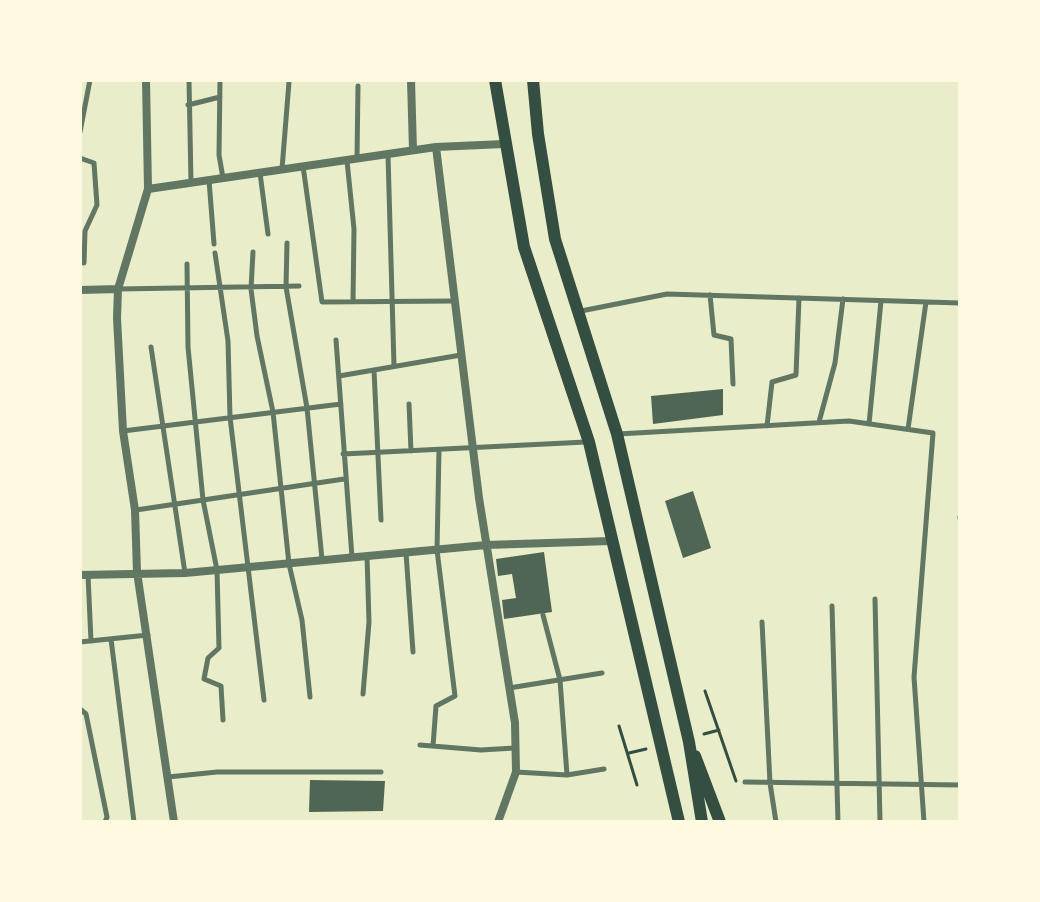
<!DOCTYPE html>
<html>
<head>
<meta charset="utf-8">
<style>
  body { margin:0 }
  #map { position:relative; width:1040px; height:902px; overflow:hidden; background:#e9edc9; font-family:Signika,sans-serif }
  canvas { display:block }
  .frame { position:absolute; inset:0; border:82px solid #fefae0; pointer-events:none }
</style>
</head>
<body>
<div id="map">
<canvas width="1040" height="902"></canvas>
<div class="frame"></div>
</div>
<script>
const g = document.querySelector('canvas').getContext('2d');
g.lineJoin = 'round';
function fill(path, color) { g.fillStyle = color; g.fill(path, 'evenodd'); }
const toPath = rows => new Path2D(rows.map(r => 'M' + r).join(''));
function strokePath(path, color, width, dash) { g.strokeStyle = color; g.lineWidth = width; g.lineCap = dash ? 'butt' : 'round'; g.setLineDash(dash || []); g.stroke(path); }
const building = toPath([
  [723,389,723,415,653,424,651,396],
  [693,491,711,548,683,558,665,501],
  [544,552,552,612,504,619,502,600,516,598,512,574,498,576,496,559],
  [310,780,385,781,383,811,309,812]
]);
const path = toPath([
  [705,691,736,781],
  [619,726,637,785],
  [704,734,719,730],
  [629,753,646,749]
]);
const service = toPath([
  [189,80,191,182],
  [220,80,219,155,223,178],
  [188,105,220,97],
  [80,132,90,80],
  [388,155,394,366],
  [80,158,94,163,97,205,85,231,84,263],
  [357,158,358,86],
  [347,161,354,229,353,302],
  [303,166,322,302,454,301],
  [282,169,289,82],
  [260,173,268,234],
  [209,180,214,244],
  [287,243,286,287,307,408,322,559],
  [253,252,251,289,257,336,273,412,289,564,302,620,310,697],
  [215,253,228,341,230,417,264,700],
  [187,264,188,347,203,500,217,570,219,648,208,658,204,679,221,686,223,720],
  [118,289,299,286],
  [710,295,714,335,731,339,733,384],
  [581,311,667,294,960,303],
  [336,340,352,557],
  [151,347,185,573],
  [374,370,381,520],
  [339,376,461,355],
  [409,404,411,451],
  [819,422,835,363,843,299],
  [869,424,881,301],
  [767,426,772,382,796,375,799,298],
  [908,429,926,302],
  [123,431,341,404],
  [618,434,849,421,933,433,914,677,924,822],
  [343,454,586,442],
  [136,510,344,479],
  [960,517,960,518],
  [406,553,413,652],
  [88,575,91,641],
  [875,599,880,822],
  [832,606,838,822],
  [543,615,560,680,567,775],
  [762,622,770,783,776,822],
  [111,639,134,822],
  [80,642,148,635],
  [509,688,602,673],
  [363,694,369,622,367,556],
  [80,709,86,714,107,817,105,822],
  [420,745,481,750,515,748],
  [433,746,436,706,455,696,437,550,439,450],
  [516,772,567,775,604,769],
  [168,777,217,772,381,772],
  [745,782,960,785]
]);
const minor = toPath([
  [146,80,148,189,118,289,117,318,123,431,135,510,137,572,174,822],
  [411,80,413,150],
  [436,147,479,498,515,723,516,772,498,822],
  [148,189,436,147,504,144],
  [80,290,118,289],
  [80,575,185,573,486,545,611,541]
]);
const secondary = toPath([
  [495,80,524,247,589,442,679,822],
  [533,80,538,134,555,239,617,434,689,742,702,822],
  [695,756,720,822]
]);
fill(building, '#4f6655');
strokePath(path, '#344e41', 3);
strokePath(service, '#617663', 5);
strokePath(minor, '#617663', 8);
strokePath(secondary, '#344e41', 12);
</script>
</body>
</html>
